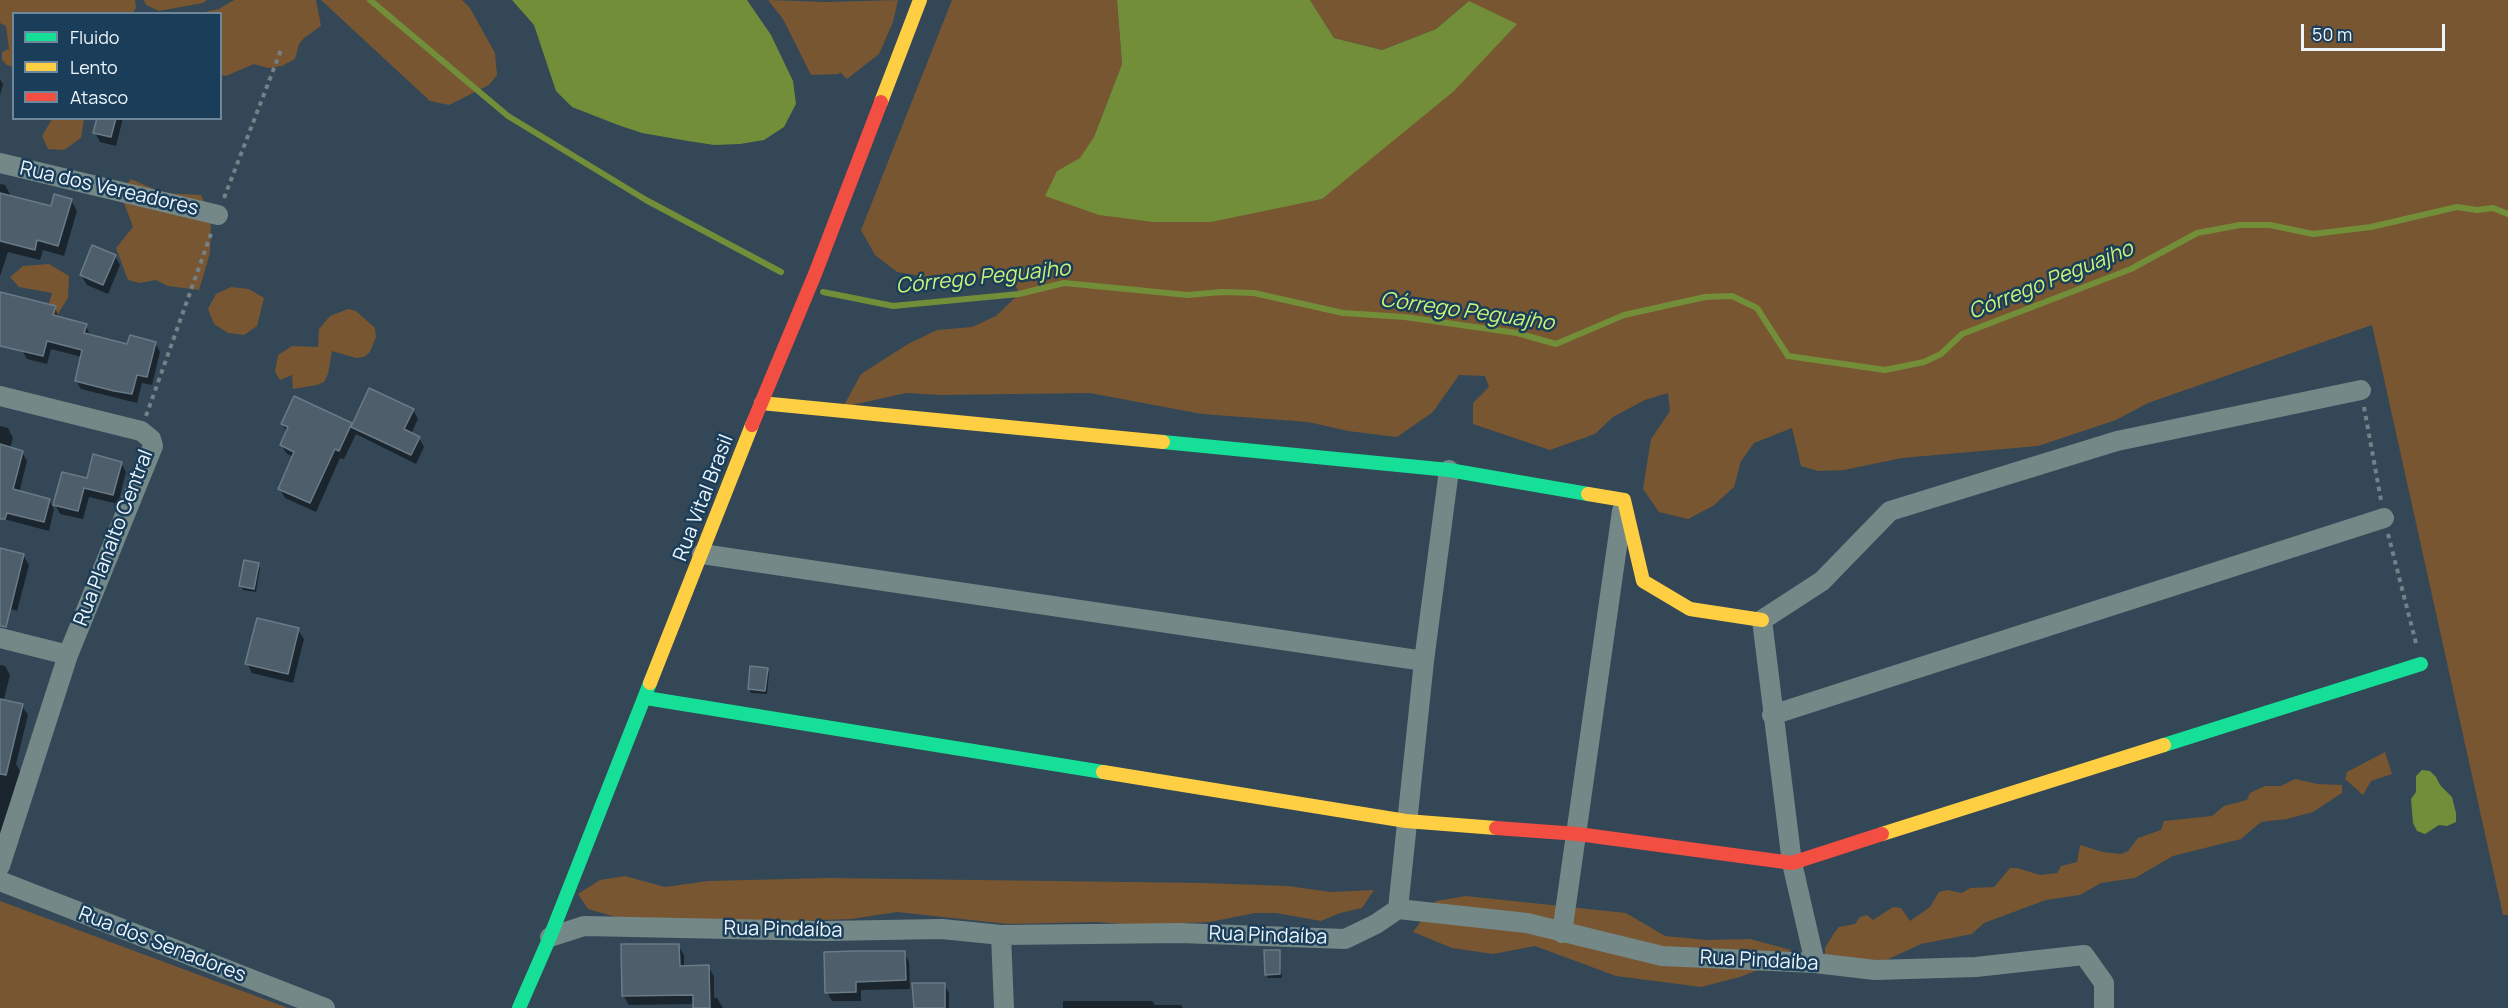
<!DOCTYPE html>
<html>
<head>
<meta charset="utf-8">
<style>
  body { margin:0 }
  #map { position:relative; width:2508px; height:1008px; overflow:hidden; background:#334756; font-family:Manrope,sans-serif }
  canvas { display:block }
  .legend { position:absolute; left:12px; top:12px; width:210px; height:108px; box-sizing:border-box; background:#1a3d59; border:2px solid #6e879a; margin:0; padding:8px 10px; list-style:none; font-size:18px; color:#edf5fc }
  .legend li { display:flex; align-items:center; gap:12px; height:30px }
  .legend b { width:30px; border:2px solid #6e879a }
  .scale { position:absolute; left:2301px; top:24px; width:144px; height:27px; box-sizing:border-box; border:3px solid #edf5fc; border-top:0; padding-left:8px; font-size:18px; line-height:21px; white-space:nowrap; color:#edf5fc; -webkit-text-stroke:4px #1a3d59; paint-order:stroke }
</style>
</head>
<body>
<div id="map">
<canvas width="2508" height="1008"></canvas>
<ul class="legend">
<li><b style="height:8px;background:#16e098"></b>Fluido</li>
<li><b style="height:8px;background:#ffcf43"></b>Lento</li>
<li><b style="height:8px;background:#f24e42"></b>Atasco</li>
</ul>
<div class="scale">50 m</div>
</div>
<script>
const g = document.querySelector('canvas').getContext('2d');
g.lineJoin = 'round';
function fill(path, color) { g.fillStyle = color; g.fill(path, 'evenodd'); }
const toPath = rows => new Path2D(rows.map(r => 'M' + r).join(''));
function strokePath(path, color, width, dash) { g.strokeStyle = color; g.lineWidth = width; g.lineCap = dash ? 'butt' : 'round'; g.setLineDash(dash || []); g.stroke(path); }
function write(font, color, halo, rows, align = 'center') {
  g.font = font + ' Manrope,sans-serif'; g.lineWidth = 5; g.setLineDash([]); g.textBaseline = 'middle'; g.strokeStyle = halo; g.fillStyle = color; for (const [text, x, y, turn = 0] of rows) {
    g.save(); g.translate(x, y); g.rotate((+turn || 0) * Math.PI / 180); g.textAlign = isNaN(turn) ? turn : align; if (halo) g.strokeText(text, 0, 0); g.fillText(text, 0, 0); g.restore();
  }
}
const green = toPath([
  [0,0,135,0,136,8,132,14,14,14,13,67,7,65,2,60,2,52,9,49,6,26,0,23],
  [144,0,207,0,203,3,159,11,146,5],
  [234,0,316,0,321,26,304,38,299,44,295,59,282,66,268,68,254,64,226,76,221,75,220,14,200,13,219,9],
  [321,0,462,0,470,8,495,53,497,75,489,85,449,105,430,101],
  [768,0,825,2,898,0,893,22,879,54,847,79,840,72,839,74,811,75,783,19],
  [952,0,1117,0,1122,64,1094,137,1081,158,1057,171,1266,209,1322,199,1469,1,1436,29,1382,50,1334,38,1310,0,2508,0,2508,915,2503,915,2372,325,2148,403,2116,420,2038,446,1902,458,1844,470,1818,471,1801,466,1792,428,1754,443,1741,461,1734,487,1713,506,1688,519,1659,512,1643,489,1651,439,1670,411,1668,393,1645,400,1613,417,1595,434,1550,450,1473,424,1473,403,1489,387,1485,376,1459,375,1433,412,1397,437,1348,431,1308,422,1202,414,1090,393,940,395,906,393,843,407,861,374,908,344,937,330,972,327,996,316,1019,294,1013,279,926,277,897,272,875,255,861,230],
  [52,119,84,119,81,138,64,150,48,149,42,136],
  [131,179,163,193,201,195,211,218,210,253,199,290,168,286,156,280,139,283,128,280,116,248,133,227,124,203,126,186],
  [49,264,69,276,68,298,54,320,48,307,52,293,19,287,10,277,23,266],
  [231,287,249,289,264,298,257,326,244,335,228,333,214,324,208,309,216,294],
  [348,309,356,311,375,328,376,337,370,352,364,357,356,358,332,351,328,374,324,382,317,385,293,389,292,375,280,380,275,372,278,355,292,346,318,347,319,329,330,316],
  [2385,752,2392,774,2371,781,2363,795,2345,779,2347,772],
  [2295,779,2318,784,2342,785,2342,793,2313,812,2287,819,2261,822,2241,839,2173,856,2135,878,2101,883,2080,895,2046,900,1984,923,1972,934,1921,944,1882,962,1825,961,1825,948,1834,933,1839,927,1855,924,1860,917,1867,915,1873,920,1893,907,1901,908,1910,921,1930,907,1939,892,1947,890,1962,893,1970,888,1994,887,2010,868,2017,868,2040,875,2057,873,2061,866,2077,862,2080,845,2103,852,2121,854,2128,851,2138,838,2161,830,2164,821,2212,816,2224,806,2247,800,2250,793,2265,786,2281,786],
  [625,876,665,887,708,881,828,878,1204,883,1288,886,1331,892,1374,890,1362,908,1340,913,1321,921,1276,913,1255,913,1210,922,1140,925,1097,922,1008,924,897,912,851,919,716,924,630,921,588,909,578,894,600,880],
  [1466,896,1626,913,1665,936,1707,940,1750,939,1791,950,1779,962,1740,977,1701,987,1616,976,1535,946,1493,954,1452,948,1413,932,1436,901],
  [0,901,288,1008,0,1008]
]);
const water = toPath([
  [512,0,747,0,771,35,793,81,796,104,784,127,764,140,740,144,714,145,688,141,642,133,618,125,572,107,556,91,534,25],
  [1117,0,1310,0,1334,38,1382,50,1436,29,1469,1,1517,24,1454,91,1322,199,1211,222,1153,222,1099,215,1045,196,1057,171,1080,158,1094,137,1122,64],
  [2422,770,2430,771,2436,777,2440,785,2452,797,2456,813,2456,822,2447,826,2439,825,2425,834,2417,831,2413,823,2411,799,2416,792,2416,776]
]);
const shadow = toPath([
  [0,79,3,84,0,96],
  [98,118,123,118,116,146,100,142,95,132],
  [0,184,5,185,11,196,52,208,71,200,77,211,64,256,43,250,40,260,8,252,0,276],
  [115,256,120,265,108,294,87,285,81,275],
  [0,294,55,307,59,318,86,325,90,336,128,346,155,343,160,352,152,385,142,383,137,403,81,389,76,381,82,357,51,349,47,364,27,359,22,350,0,333],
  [413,410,418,419,411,434,419,438,424,447,416,464,356,434,344,459,340,458,316,512,285,498,280,489,294,457,287,454,281,445,287,432,282,424,351,424,352,427],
  [0,426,8,428,13,438,10,449,22,452,27,461,19,493,49,500,54,509,49,531,0,518],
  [121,463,126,472,118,504,89,497,83,519,60,514,55,504,88,480],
  [0,549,23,555,29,565,17,611,0,606],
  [258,564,260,568,256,592,243,590,241,586],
  [298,630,304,639,293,683,252,673,247,663],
  [0,665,5,666,10,675,3,703,0,702],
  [767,669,769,673,767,694,751,693,749,688],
  [22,706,28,715,16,764,20,771,0,839,0,732],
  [678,945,684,955,684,968,708,967,714,976,714,998,717,998,723,1008,695,1008,694,1004,629,1005,623,995],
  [1279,951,1282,978,1268,978,1266,974],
  [904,952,909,962,910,989,861,990,861,1001,832,1001,827,992],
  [944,984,949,993,949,1008,915,1008],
  [1063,1001,1152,1001,1155,1005,1181,1005,1183,1008,1063,1008]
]);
const stream = toPath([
  [370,0,508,116,646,200,781,272],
  [823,292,893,306,1019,294,1064,283,1188,295,1222,292,1254,293,1343,313,1405,317,1517,333,1556,344,1624,315,1705,297,1732,296,1757,308,1788,356,1885,370,1924,362,1941,354,1962,334,2131,269,2197,233,2240,225,2270,225,2313,234,2371,227,2457,207,2477,210,2493,208,2508,214]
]);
const building = toPath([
  [97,118,116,118,111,137,93,133,97,118],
  [0,193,51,206,54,194,72,199,58,246,37,240,35,250,0,241,0,193],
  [92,245,116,255,103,285,80,275,92,245],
  [0,292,56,306,53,315,87,324,84,333,127,344,130,335,156,342,147,377,137,375,132,394,114,391,75,381,82,350,47,341,43,356,0,346,0,292],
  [369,388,414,409,404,429,420,437,411,455,351,427,369,388],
  [294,396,352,423,339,451,335,449,310,503,278,489,294,452,280,445,288,427,281,424,294,396],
  [0,444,23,451,13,489,50,499,44,522,7,513,5,519,0,519,0,444],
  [93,454,122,462,113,495,84,488,78,511,53,505,62,472,87,478,93,454],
  [0,548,24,554,6,627,0,626,0,548],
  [244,560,259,563,254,589,239,586,244,560],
  [257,618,299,628,288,674,245,664,257,618],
  [750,666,768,668,765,691,748,689,750,666],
  [0,699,23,704,6,775,0,774,0,699],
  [621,944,679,944,680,966,709,965,710,1008,693,1008,693,995,622,996,621,944],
  [1264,950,1280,950,1280,974,1265,975,1264,950],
  [855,951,905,951,906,980,856,982,856,992,825,993,824,952,855,951],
  [912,983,945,983,945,1008,914,1008,912,983]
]);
const path = toPath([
  [224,198,281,50],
  [2364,407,2381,500],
  [146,416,212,231],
  [2388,534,2416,643]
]);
const street = toPath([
  [0,163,218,215],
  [0,396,141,431,151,439,153,446,68,655,0,866],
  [702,554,1424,661],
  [0,638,68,655],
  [1772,715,2384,518],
  [0,881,325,1008],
  [1398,909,1424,661,1449,470],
  [1562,933,1622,511],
  [1001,935,1004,1008],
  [550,937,584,926,824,931,942,929,1001,935,1180,933,1345,939,1376,924,1398,909,1527,923,1662,956,1815,963,1875,970,1976,967,2084,955,2104,983,2104,1008],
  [1815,963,1792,863,1762,620,1822,581,1890,511,2117,441,2361,390]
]);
const fast = toPath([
  [1163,442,1449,470,1588,494],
  [646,698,1103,772],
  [2164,745,2421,664],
  [519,1008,550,937,650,683]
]);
const slow = toPath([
  [881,102,920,0],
  [761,403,1163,442],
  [1588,494,1624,500,1643,581,1690,609,1762,620],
  [650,683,752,425],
  [1103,772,1406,821,1496,828],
  [1882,834,2164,745]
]);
const jam = toPath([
  [752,425,815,274,881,102],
  [1496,828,1578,834,1792,863,1882,834]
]);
const streetNames = [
  ["Rua dos Vereadores",109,189,13],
  ["Rua Vital Brasil",704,498,-69],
  ["Rua Planalto Central",114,538,-69],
  ["Rua Pindaíba",783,930,1],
  ["Rua Pindaíba",1268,936,2],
  ["Rua dos Senadores",162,945,21],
  ["Rua Pindaíba",1759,961,3]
];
const waterNames = [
  ["Córrego Peguajho",983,278,-6],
  ["Córrego Peguajho",2051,281,-22],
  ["Córrego Peguajho",1467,312,8]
];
fill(green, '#785631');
fill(water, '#728e38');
fill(shadow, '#0007');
strokePath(stream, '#728e38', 6);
fill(building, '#4e5e6b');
strokePath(building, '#6a7b88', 1.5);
strokePath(path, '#738286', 4, [4.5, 4.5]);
strokePath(street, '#748887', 20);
strokePath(fast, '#16e098', 14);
strokePath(slow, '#ffcf43', 14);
strokePath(jam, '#f24e42', 14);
write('20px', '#edf5fc', '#1a3d59', streetNames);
write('italic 21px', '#caf378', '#1a3d59', waterNames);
</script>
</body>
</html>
